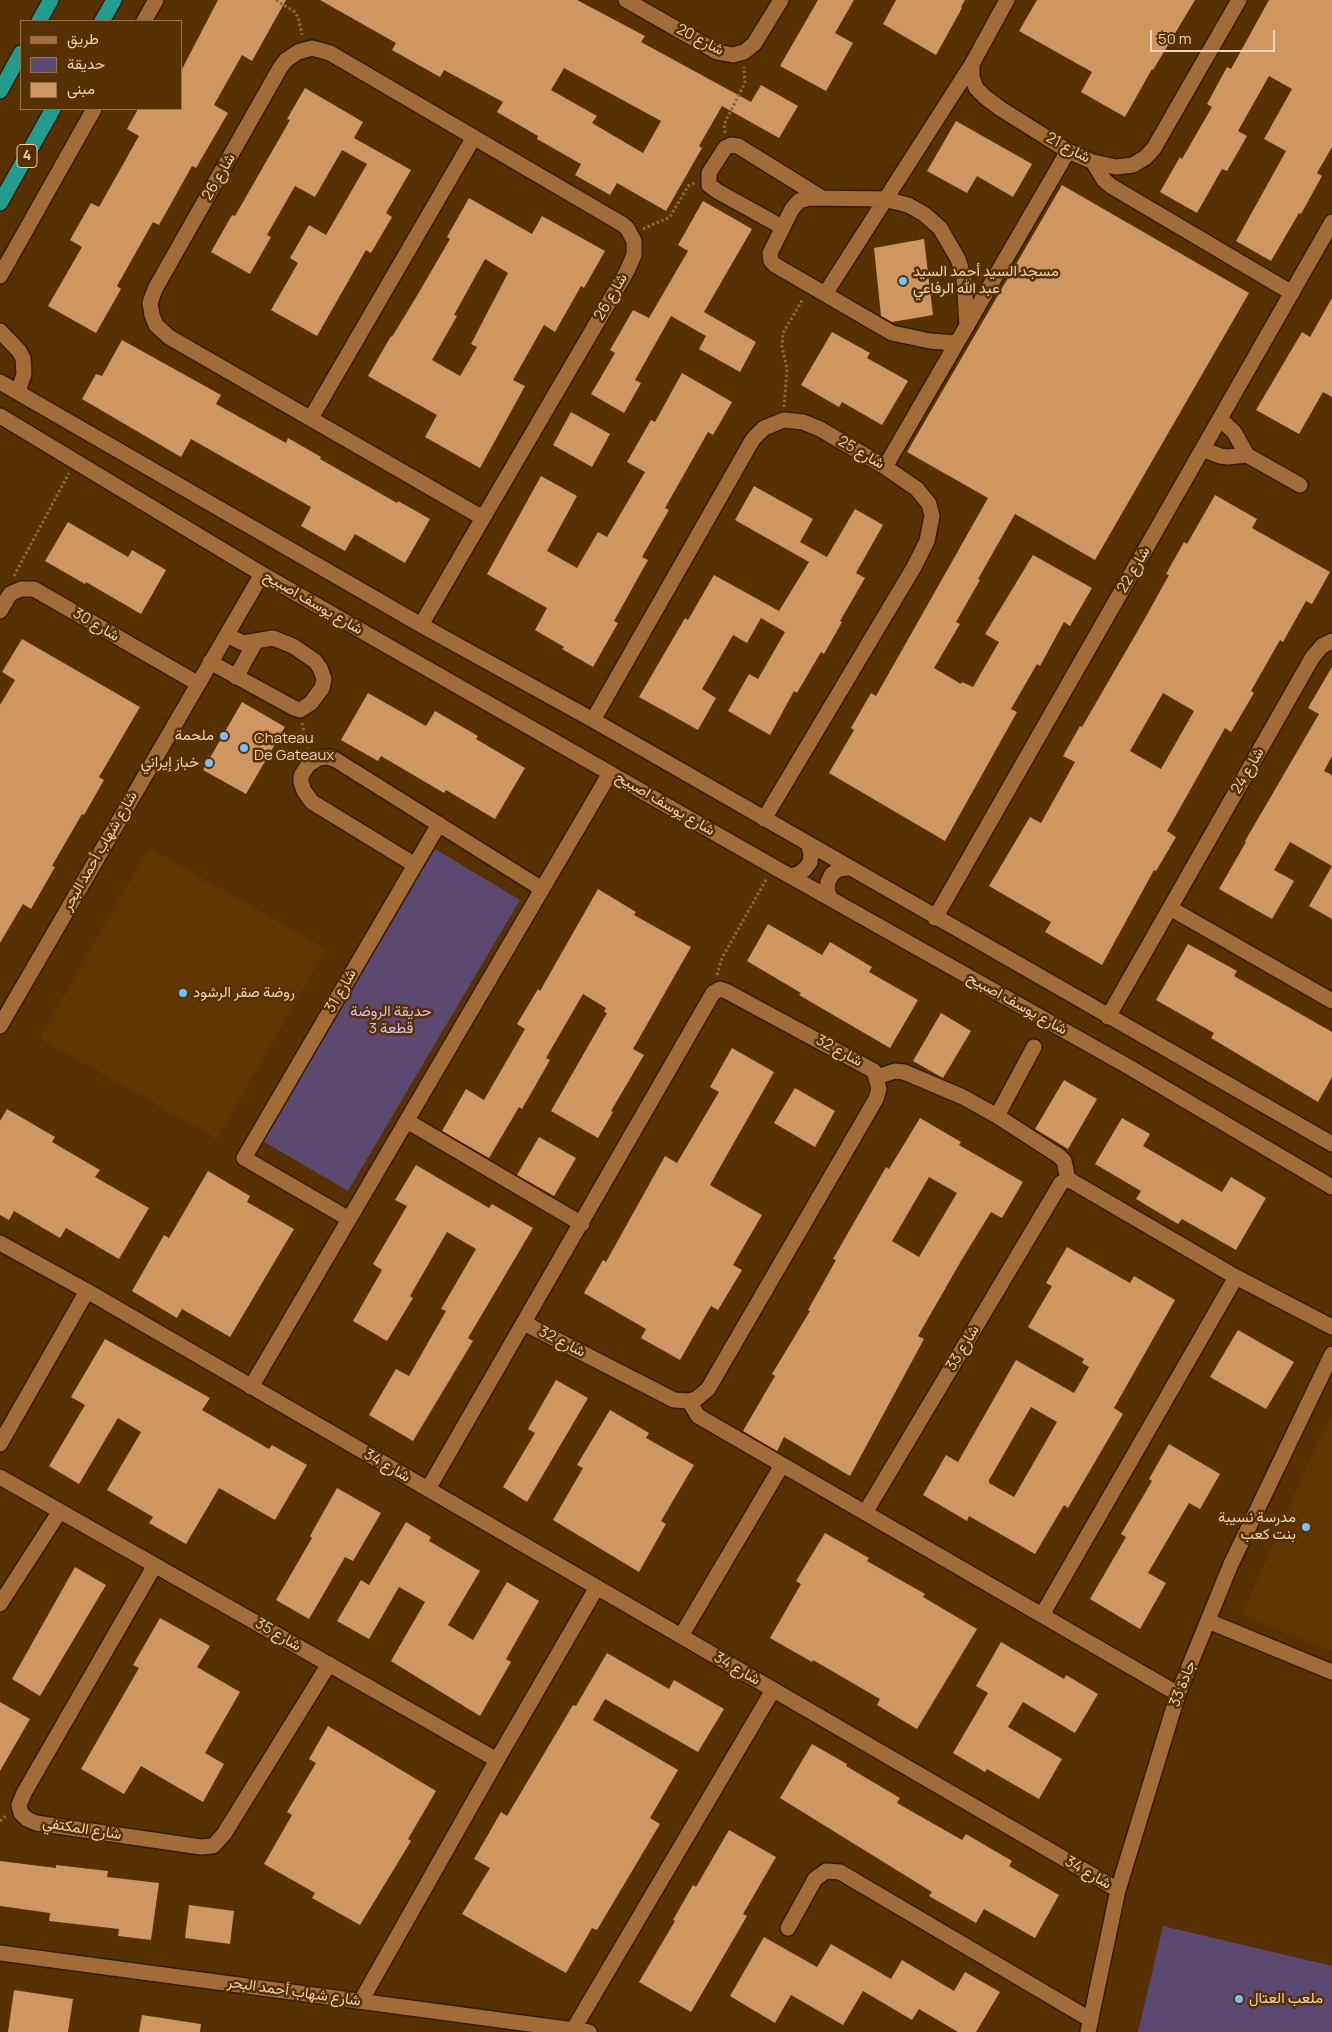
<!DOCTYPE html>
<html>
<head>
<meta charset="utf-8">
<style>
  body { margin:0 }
  #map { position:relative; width:1332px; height:2032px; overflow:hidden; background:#573104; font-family:Manrope,Vazirmatn,sans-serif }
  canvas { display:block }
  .legend { position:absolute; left:20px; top:20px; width:162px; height:90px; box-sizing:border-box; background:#573104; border:1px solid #94714c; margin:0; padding:6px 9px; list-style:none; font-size:15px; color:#efd2b8 }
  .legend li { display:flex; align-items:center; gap:10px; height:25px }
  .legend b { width:25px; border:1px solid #94714c }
  .scale { position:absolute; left:1150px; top:30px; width:125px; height:22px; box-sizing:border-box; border:2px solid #efd2b8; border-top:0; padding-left:6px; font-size:15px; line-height:18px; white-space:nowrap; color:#efd2b8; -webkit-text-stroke:4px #573104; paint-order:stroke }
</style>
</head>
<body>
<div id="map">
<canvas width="1332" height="2032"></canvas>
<ul class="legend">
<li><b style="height:6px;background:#a16c37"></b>طريق</li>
<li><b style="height:14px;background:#5b4972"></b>حديقة</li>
<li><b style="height:14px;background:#ce9661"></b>مبنى</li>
</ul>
<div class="scale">50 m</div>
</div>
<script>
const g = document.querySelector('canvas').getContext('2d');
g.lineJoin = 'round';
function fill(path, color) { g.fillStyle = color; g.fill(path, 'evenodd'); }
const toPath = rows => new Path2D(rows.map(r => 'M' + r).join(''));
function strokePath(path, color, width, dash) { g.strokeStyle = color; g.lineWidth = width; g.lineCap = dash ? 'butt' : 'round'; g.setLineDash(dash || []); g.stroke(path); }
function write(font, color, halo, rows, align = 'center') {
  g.font = font + ' Manrope,Vazirmatn,sans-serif'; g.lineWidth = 5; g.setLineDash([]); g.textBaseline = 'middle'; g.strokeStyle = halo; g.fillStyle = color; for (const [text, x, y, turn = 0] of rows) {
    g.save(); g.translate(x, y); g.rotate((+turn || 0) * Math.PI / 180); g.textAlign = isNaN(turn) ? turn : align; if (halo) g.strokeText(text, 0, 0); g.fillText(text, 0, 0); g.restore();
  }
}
const built = toPath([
  [149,848,326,949,217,1139,40,1038],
  [1332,1416,1332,1652,1242,1615,1319,1439]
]);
const green = toPath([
  [435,849,520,900,348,1191,263,1141],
  [1163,1926,1332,1966,1332,2032,1138,2032]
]);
const building = toPath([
  [218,0,286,0,252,61,242,55,214,105,228,113,196,168,192,166,159,225,153,222,117,286,121,289,96,333,48,306,82,247,70,240,91,203,99,207,139,136,127,129,138,109,181,109,181,71],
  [320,0,577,0,645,36,641,42,751,102,761,85,798,106,779,138,722,106,699,146,702,148,666,211,617,183,610,195,575,175,581,164,537,139,538,136,497,112,503,102,444,70,440,77,392,50,396,43],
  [564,68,661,121,643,153,592,123,597,116,551,90],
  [818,0,854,0,835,33,853,43,826,91,780,66],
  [896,0,965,0,961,7,962,8,936,55,883,24],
  [1037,0,1195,0,1153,70,1152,69,1125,117,1081,92,1092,72,1019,31],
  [1269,0,1332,0,1332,147,1317,173,1322,176,1301,214,1299,213,1271,261,1236,241,1286,151,1264,139,1292,89,1269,76,1238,131,1247,136,1227,171,1222,169,1197,213,1160,192,1180,157,1182,159,1212,107,1207,104,1227,67,1231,69],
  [305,88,363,122,354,138,411,170,386,213,392,217,371,253,366,250,317,336,271,310,298,263,290,258,309,225,326,235,367,164,342,150,315,197,295,186,267,235,271,237,250,274,211,252,232,215,235,216,290,120,287,119],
  [956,121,1032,164,1013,197,977,176,967,193,927,171],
  [1062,185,1249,293,1095,560,1015,514,978,579,980,580,956,622,960,624,934,668,961,684,962,682,973,687,999,642,985,634,1033,555,1092,588,1070,626,1064,622,1040,666,1037,664,1011,709,1017,712,945,841,829,773,854,730,851,728,871,693,876,696,988,498,907,452],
  [469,198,532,234,542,216,605,251,584,288,581,286,555,332,544,325,513,380,525,386,480,468,425,437,437,415,368,376,391,336,392,337,418,294,450,239,447,237],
  [485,259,508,273,471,344,477,347,460,376,432,360,457,316,454,315],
  [703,201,752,229,704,312,756,342,740,372,699,349,706,336,671,316,635,380,641,383,624,413,591,394,615,353,610,350,633,310,649,318,688,251,678,245],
  [924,239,933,315,892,322,881,316,874,248],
  [1332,298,1332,397,1323,392,1299,434,1256,410,1302,332,1310,337],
  [832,332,870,353,867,358,908,381,882,425,842,402,839,407,801,385],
  [122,340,221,395,216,404,286,443,288,438,321,457,320,459,397,503,398,501,430,519,405,563,355,534,345,551,301,526,311,507,191,439,181,457,82,399,96,374,102,376],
  [682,373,732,402,713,435,708,432,665,508,669,510,642,557,648,560,614,621,618,623,593,667,562,649,564,647,535,630,547,608,487,574,541,476,577,496,547,551,577,568,598,532,607,537,645,472,627,462,651,420,655,422],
  [571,412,610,434,592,467,553,445],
  [754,486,813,519,800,542,827,557,855,509,883,525,856,573,865,578,840,621,842,622,824,654,821,652,797,693,794,691,770,735,728,711,749,674,758,679,785,632,761,618,747,643,733,635,702,689,716,698,698,730,639,697,685,618,688,620,714,575,779,611,809,562,735,520],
  [1215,495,1257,519,1252,528,1330,572,1312,604,1306,601,1283,642,1280,640,1251,691,1254,693,1231,732,1225,728,1167,831,1176,837,1156,871,1154,870,1102,965,1045,932,1051,922,989,886,1030,817,1041,823,1075,762,1063,756,1080,726,1082,727,1144,620,1169,575,1166,574,1184,542,1187,544],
  [1163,693,1194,711,1161,769,1130,751],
  [68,522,128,557,132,550,166,570,141,614,86,582,85,584,45,561],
  [22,639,140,707,99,777,104,780,84,815,82,814,52,866,55,867,31,909,23,904,0,943,0,705,15,680,2,672],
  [1332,667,1332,756,1324,771,1332,775,1332,866,1290,842,1274,870,1294,881,1272,919,1219,889,1246,842,1245,841,1319,714,1308,708],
  [368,693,426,726,435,711,478,736,476,739,525,768,495,819,446,790,444,793,381,756,378,761,341,740],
  [242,702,285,727,246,794,203,770],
  [1332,866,1332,919,1309,906],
  [598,889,636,912,634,915,691,947,633,1049,644,1055,611,1111,613,1112,598,1138,551,1111,607,1013,604,1012,606,1008,583,994,546,1058,550,1060,522,1109,519,1107,489,1158,442,1131,466,1089,484,1100,525,1029,517,1024,538,989,540,991],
  [768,924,822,955,830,942,872,967,869,972,918,1000,890,1048,799,995,801,993,747,961],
  [1188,944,1237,971,1234,976,1332,1032,1332,1077,1318,1102,1211,1038,1214,1033,1156,1000],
  [941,1013,971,1031,943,1078,913,1061],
  [732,1048,774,1072,710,1185,762,1215,733,1265,742,1270,718,1310,711,1306,680,1360,641,1338,646,1329,584,1293,603,1260,606,1262,665,1156,677,1163,719,1092,710,1087],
  [1064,1080,1097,1099,1068,1149,1035,1129],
  [795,1088,835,1111,815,1147,774,1123],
  [7,1109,55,1137,52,1142,100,1170,95,1177,149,1208,119,1259,66,1228,60,1238,14,1211,9,1220,0,1215,0,1121],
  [920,1118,961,1142,959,1145,1023,1182,1002,1218,991,1212,961,1261,918,1336,924,1339,850,1476,784,1437,777,1451,743,1431,775,1376,772,1374,810,1311,808,1310,836,1260,833,1259,886,1167,889,1169],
  [929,1177,957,1193,919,1257,892,1241],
  [1122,1118,1150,1134,1143,1146,1222,1192,1231,1177,1266,1198,1236,1250,1182,1219,1178,1224,1136,1199,1141,1191,1095,1164],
  [539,1137,576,1158,554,1196,517,1175],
  [416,1165,489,1208,492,1204,533,1228,468,1338,473,1341,413,1441,369,1415,396,1369,409,1376,446,1311,441,1309,476,1249,447,1232,410,1296,413,1298,387,1341,353,1321,382,1270,373,1264,407,1206,395,1200],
  [208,1171,250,1196,247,1202,294,1229,230,1337,182,1309,177,1318,132,1291,164,1235,169,1238],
  [1067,1247,1130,1283,1134,1276,1175,1300,1114,1408,1123,1414,1068,1508,1064,1505,1035,1554,969,1516,967,1521,923,1495,946,1455,958,1462,1016,1360,1074,1393,1089,1367,1082,1363,1084,1359,1028,1327,1052,1286,1046,1283],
  [1031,1407,1057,1422,1014,1497,989,1483,989,1480],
  [1238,1330,1294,1362,1266,1409,1210,1377],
  [105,1339,210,1398,202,1410,269,1449,272,1445,307,1465,275,1520,219,1488,186,1544,149,1523,153,1517,107,1490,141,1432,118,1418,79,1484,49,1466,85,1405,71,1397],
  [556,1380,588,1398,527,1502,503,1487,535,1433,528,1429],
  [610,1410,649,1433,646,1438,694,1465,661,1521,666,1524,639,1572,553,1520,583,1468,577,1465],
  [1169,1444,1220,1474,1200,1509,1189,1503,1148,1573,1166,1583,1140,1629,1090,1599,1126,1537,1121,1534,1152,1481,1149,1479],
  [337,1488,381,1513,353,1561,345,1557,309,1619,276,1600,312,1538,310,1536],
  [406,1522,431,1537,429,1541,480,1571,448,1625,473,1640,507,1582,539,1601,506,1659,511,1662,480,1716,391,1661,425,1602,399,1587,369,1639,337,1621,361,1580,369,1585],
  [825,1533,869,1558,867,1561,925,1594,923,1597,977,1629,917,1729,877,1705,880,1699,813,1660,812,1662,770,1638,801,1584,796,1581],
  [75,1567,106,1585,40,1696,12,1679],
  [160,1618,210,1646,197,1667,240,1692,205,1753,224,1764,203,1802,141,1766,124,1794,81,1769,139,1668,133,1665],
  [1001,1642,1064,1679,1066,1675,1098,1694,1075,1733,1023,1702,1008,1727,1062,1759,1039,1799,987,1769,985,1772,953,1753,988,1693,976,1686],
  [607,1653,669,1689,674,1680,724,1709,698,1752,605,1699,593,1720,678,1770,650,1818,660,1824,597,1930,592,1928,566,1973,462,1914,490,1868,474,1859,501,1812,507,1816,573,1705,576,1706],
  [0,1702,30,1719,0,1771],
  [328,1726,436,1791,408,1839,411,1841,360,1925,312,1898,315,1893,264,1864,292,1815,287,1812,316,1763,309,1759],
  [812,1744,847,1764,846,1766,900,1798,897,1803,962,1840,966,1834,1012,1861,1009,1866,1059,1895,1035,1938,984,1909,976,1923,929,1896,932,1892,780,1798],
  [729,1830,776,1857,743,1914,747,1916,691,2012,639,1982,675,1921,673,1920,693,1885,696,1887],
  [0,1861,56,1868,56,1865,108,1871,107,1877,159,1883,151,1940,118,1936,119,1929,49,1921,50,1913,0,1906],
  [189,1905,234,1911,230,1944,185,1938],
  [764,1937,817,1967,831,1944,891,1979,902,1960,954,1991,965,1972,1000,1992,976,2032,958,2032,919,2009,912,2020,863,1991,843,2025,791,1995,775,2023,730,1996],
  [14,1990,73,1999,68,2032,8,2032],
  [142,2015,201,2024,200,2032,139,2032]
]);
const path = toPath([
  [276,0,295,12,298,17,302,35],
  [725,133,724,124,745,83,744,67],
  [643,229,670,217,688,186,695,183],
  [784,407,787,369,782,346,783,333,803,299],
  [14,576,69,473],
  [302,723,308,748],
  [717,975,722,958,767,878],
  [0,1821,7,1815]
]);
const minor = toPath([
  [626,0,717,52,733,55,744,52,754,44,781,0],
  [1007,0,972,64,972,77,976,88,985,97,1001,109,1068,151,1093,162,1116,167,1133,165,1146,157,1154,148,1239,0],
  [144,21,156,0],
  [1093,162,1104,180,1111,186,1292,293],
  [782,227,717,191,709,185,709,173,725,148,731,145,738,146,822,198],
  [0,276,94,109],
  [825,294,972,64],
  [0,331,19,351,23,358,24,374,18,392],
  [957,343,930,341,892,333,775,265,771,261,770,253,792,209,799,201,809,198,884,199,908,205,924,214,940,228,958,259,964,278,967,326],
  [0,382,421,625,593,720,1332,1144],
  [0,416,262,574,774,867,1129,1067,1332,1187],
  [311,418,474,137],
  [1220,419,1234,432,1247,455],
  [1203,449,1220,456,1228,457,1247,455,1300,485],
  [885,467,1068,151],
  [0,611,10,594,21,589,34,589,197,683],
  [421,625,483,518,627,271,634,255,634,241,627,228,622,224,330,53,312,48,298,52,286,60,280,68,155,289,150,303,152,315,156,325,169,337,483,518],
  [210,662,294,708,300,710,311,703,322,688,324,679,320,668,315,661,293,646,273,638,243,643,227,635],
  [236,677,256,641],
  [593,720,753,439,764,428,784,420,803,422,820,429,885,467,917,489,929,504,932,516,927,541,914,567,764,819],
  [415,865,312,802,304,791,301,782,301,776,308,765,319,758,329,757,336,760,542,889],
  [791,876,798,874,805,869,810,862,811,854,809,846],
  [831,899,827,891,828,882,832,874,839,869,848,868],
  [1170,908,1332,1001],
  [935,918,1332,222],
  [1108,1017,1312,658,1322,646,1332,641],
  [0,1026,262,574],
  [877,1077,895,1071,904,1072,963,1097,997,1116,1059,1156,1064,1161,1068,1179],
  [997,1116,1034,1047],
  [407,1121,582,1224],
  [1068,1179,1236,1277,1332,1327],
  [349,1219,244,1158,439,824],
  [0,1243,87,1291,1118,1890],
  [251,1387,610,773],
  [689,1401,698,1416,1178,1694],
  [0,1444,87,1291],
  [0,1477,497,1760],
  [428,1489,713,993,720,989,726,991,874,1071,879,1089,876,1099,708,1389,696,1399,689,1401,674,1400,524,1323],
  [865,1513,1061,1183,1068,1179],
  [155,1565,24,1793,19,1805,21,1813,27,1819,36,1823,201,1847,213,1846,224,1834,329,1664],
  [0,1604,60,1511],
  [1042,1615,1236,1277],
  [1208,1621,1332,1672],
  [681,1636,782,1465],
  [788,1928,815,1879,826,1871,840,1872,1091,2020],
  [0,1953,589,2032],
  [361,2001,497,1760,597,1587],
  [573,2030,773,1690],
  [1088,2032,1118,1890,1178,1694,1231,1564,1332,1354]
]);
const highway = toPath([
  [39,21,51,0],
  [102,21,114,0],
  [0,91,21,53],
  [0,203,53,109]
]);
const markers = [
  [903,281,5,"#78bff7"],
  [224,736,5,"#78bff7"],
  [244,748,5,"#78bff7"],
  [209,763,5,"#78bff7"],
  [183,993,5,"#78bff7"],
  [1306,1527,5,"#78bff7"],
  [1239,1999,5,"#78bff7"]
];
const shields = [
  [27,156,20]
];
const shieldNames = [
  ["4",27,156]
];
const streetNames = [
  ["شارع 20",700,40,27],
  ["شارع 21",1068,148,28],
  ["شارع 26",219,177,-60],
  ["شارع 26",611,297,-60],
  ["شارع 25",861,453,30],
  ["شارع 22",1134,570,-60],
  ["شارع يوسف اصبيح",313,603,30],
  ["شارع 30",96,625,30],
  ["شارع 24",1248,771,-60],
  ["شارع يوسف اصبيح",665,804,30],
  ["شارع شهاب أحمد البحر",100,851,-60],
  ["شارع 31",341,991,-60],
  ["شارع يوسف اصبيح",1017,1004,29],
  ["شارع 32",839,1051,28],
  ["شارع 32",562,1342,27],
  ["شارع 33",963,1348,-59],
  ["شارع 34",387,1466,30],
  ["شارع 35",278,1635,30],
  ["شارع 34",737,1669,30],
  ["جادة 33",1183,1684,-69],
  ["شارع المكتفي",82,1829,9],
  ["شارع 34",1088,1873,30],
  ["شارع شهاب أحمد البحر",294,1992,8]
];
const poiNames = [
  ["مسجد السيد أحمد السيد",913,272],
  ["عبد الله الرفاعي",913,289],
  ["ملحمة",214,736,"right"],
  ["Chateau",254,739],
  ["De Gateaux",254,756],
  ["خباز إيراني",199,763,"right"],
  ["روضة صقر الرشود",193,993],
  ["مدرسة نسيبة",1296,1518,"right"],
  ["بنت كعب",1296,1535,"right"],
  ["ملعب العتال",1249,1999]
];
const parkNames = [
  ["حديقة الروضة",391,1012],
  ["قطعة 3",391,1029]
];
fill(built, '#613601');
fill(green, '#5b4972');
fill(building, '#ce9661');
strokePath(minor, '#351b00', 18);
strokePath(highway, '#351b00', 18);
strokePath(path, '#8a6740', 3, [2.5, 2.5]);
strokePath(minor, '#a16c37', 15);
strokePath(highway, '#239c8f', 15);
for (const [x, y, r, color] of markers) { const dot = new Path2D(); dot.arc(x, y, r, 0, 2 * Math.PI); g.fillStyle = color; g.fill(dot); strokePath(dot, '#573104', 2); }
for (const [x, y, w] of shields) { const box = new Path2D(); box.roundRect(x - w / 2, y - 11.5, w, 23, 4); g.fillStyle = '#573104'; g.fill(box); strokePath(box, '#efd2b8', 1); }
write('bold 14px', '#efd2b8', null, shieldNames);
write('15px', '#efd2b8', '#573104', streetNames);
write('15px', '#efd2b8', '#573104', poiNames, 'left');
write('15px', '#d5bcf7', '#573104', parkNames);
</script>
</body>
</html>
